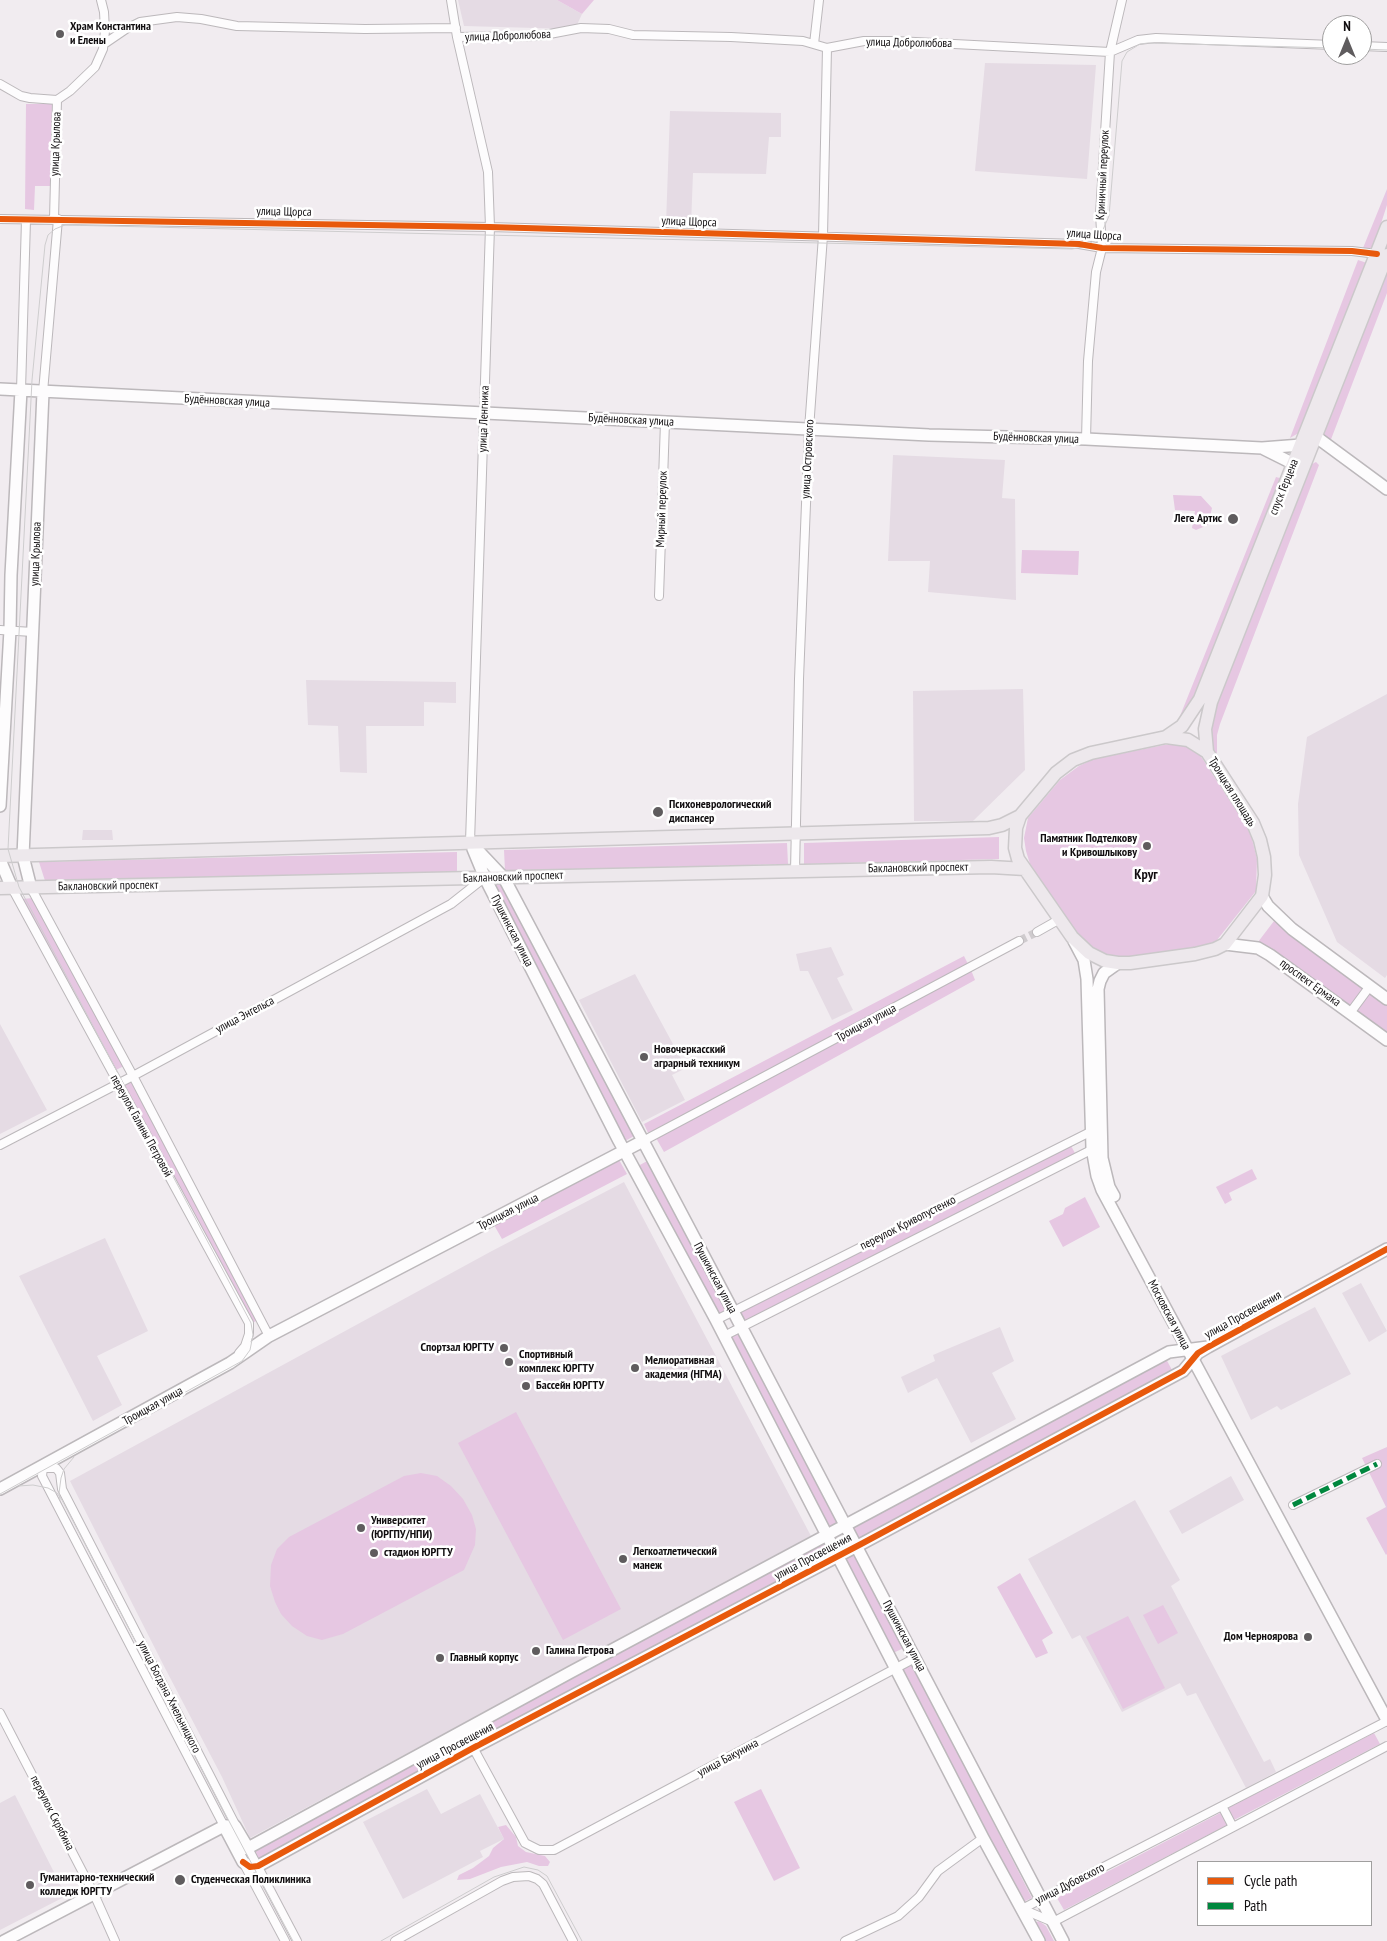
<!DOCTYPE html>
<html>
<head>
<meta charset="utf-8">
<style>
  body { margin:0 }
  #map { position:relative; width:1387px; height:1941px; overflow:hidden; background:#f1ecf0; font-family:"PT Sans Narrow",sans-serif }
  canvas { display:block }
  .legend { position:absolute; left:1197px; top:1861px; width:175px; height:65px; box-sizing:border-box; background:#fff; border:1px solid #a09f9f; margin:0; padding:6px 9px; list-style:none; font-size:15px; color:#110e10 }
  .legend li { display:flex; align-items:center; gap:10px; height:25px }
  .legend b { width:25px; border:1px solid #a09f9f }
  .north { position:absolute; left:1322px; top:15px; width:50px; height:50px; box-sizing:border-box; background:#fff; border:1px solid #a09f9f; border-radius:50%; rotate:0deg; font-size:14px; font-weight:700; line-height:20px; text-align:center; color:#110e10 }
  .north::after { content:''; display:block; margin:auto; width:18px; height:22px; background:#5f5c5e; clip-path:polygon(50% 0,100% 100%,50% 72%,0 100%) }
</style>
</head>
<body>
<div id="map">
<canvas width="1387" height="1941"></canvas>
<ul class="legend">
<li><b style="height:6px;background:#e8590c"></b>Cycle path</li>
<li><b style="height:6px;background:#00873e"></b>Path</li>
</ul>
<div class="north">N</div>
</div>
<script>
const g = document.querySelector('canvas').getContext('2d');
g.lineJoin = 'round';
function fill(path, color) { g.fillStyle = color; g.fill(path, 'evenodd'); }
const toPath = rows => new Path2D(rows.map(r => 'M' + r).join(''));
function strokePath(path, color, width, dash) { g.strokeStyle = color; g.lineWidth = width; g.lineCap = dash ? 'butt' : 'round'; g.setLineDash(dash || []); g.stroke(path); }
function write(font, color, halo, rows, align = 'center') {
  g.font = font + ' "PT Sans Narrow",sans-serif'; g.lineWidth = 5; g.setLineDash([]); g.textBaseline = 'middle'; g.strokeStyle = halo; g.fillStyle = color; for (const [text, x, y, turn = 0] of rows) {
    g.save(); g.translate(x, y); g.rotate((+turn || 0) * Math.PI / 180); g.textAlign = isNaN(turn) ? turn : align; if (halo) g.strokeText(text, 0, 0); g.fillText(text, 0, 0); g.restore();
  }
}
const built = toPath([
  [458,0,557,0,582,14,576,27,571,29,464,26],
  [985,63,1096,65,1087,179,975,171],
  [670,111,781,113,781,137,769,137,766,174,693,173,691,225,666,224],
  [893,455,1005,460,1002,498,1015,499,1016,600,928,592,930,561,888,561],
  [306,680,456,682,456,703,424,702,424,726,366,726,367,773,340,772,338,726,308,725],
  [1023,689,1025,770,973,821,914,821,913,691],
  [1387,694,1387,975,1385,978,1337,942,1299,855,1298,804,1307,737],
  [83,830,112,830,113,840,82,840],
  [831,947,844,975,837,978,853,1010,832,1020,808,971,800,971,796,954],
  [635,974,686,1068,672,1075,685,1100,642,1122,579,1000],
  [0,1024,47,1110,0,1134],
  [624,1182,811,1536,250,1838,222,1777,166,1670,70,1481,490,1252],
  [105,1238,148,1331,97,1356,122,1405,93,1421,19,1276],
  [1361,1283,1387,1331,1369,1342,1342,1293],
  [1315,1307,1351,1374,1281,1410,1277,1406,1251,1420,1221,1356],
  [1000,1327,1014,1361,992,1373,1016,1419,971,1443,937,1378,908,1393,901,1377,935,1361,933,1355],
  [1231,1476,1244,1500,1182,1534,1169,1511],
  [1135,1500,1180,1580,1171,1586,1264,1762,1270,1759,1276,1772,1246,1788,1196,1693,1187,1696,1180,1683,1122,1712,1080,1635,1072,1639,1028,1559],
  [427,1789,441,1814,480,1794,504,1839,480,1851,483,1857,403,1899,363,1822],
  [15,1795,66,1896,0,1930,0,1803]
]);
const green = toPath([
  [557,0,594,0,582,14],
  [26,104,52,104,50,186,35,186,34,210,25,209],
  [1387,189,1387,205,1373,248,1363,248],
  [1358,260,1367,263,1302,431,1290,438],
  [1387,267,1387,293,1330,442,1324,436,1323,426],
  [1316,462,1319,465,1220,724,1217,735,1217,758,1210,746,1209,726,1215,702,1308,466],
  [1276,477,1283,479,1197,697,1186,714,1180,716],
  [1173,495,1201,496,1212,508,1208,525,1196,530,1192,528,1195,511,1175,510],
  [1022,550,1079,551,1078,575,1021,573],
  [1181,744,1191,748,1200,755,1247,827,1252,839,1257,859,1256,891,1217,940,1207,946,1123,958,1107,956,1088,946,1073,930,1030,864,1026,851,1024,838,1028,818,1060,780,1079,766,1094,759,1164,745],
  [999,837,999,859,804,864,804,843],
  [787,843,788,864,505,871,504,850],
  [457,852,457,873,46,884,39,862],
  [502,882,636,1135,625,1141,493,886],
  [33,898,124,1066,114,1071,22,899],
  [1274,921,1387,1005,1387,1037,1258,942],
  [964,956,968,964,649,1135,644,1124],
  [971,970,975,980,664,1152,656,1138],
  [131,1080,258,1320,250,1324,122,1085],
  [1070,1144,1076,1155,745,1321,741,1312],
  [618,1158,627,1174,502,1239,494,1225],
  [649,1160,728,1310,717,1315,638,1166],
  [1252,1169,1257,1179,1229,1193,1232,1200,1225,1204,1216,1187],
  [1085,1197,1100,1227,1063,1247,1049,1221,1063,1214,1065,1208],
  [740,1330,840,1523,827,1529,728,1337],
  [1165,1357,1172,1370,861,1543,852,1525],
  [516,1412,621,1609,563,1640,458,1443],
  [1387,1447,1387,1554,1386,1555,1366,1518,1386,1507,1362,1458],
  [421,1473,437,1476,451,1486,463,1499,472,1515,476,1529,475,1545,464,1570,343,1634,322,1640,307,1636,292,1626,281,1614,275,1602,270,1586,271,1565,277,1549,289,1537,404,1476],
  [823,1540,831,1557,485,1740,478,1726],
  [855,1553,904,1648,893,1653,845,1558],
  [1020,1573,1053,1633,1042,1640,1048,1653,1036,1658,997,1587],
  [1163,1605,1178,1633,1158,1644,1143,1615],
  [1128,1616,1165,1688,1123,1709,1086,1637],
  [912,1664,1032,1898,1023,1902,903,1669],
  [1374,1733,1380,1744,1234,1820,1228,1808],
  [449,1741,456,1755,260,1862,253,1848],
  [761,1789,800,1868,774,1881,734,1802],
  [1222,1812,1229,1824,1064,1910,1057,1898],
  [506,1825,516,1837,518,1846,526,1852,545,1856,550,1862,548,1866,539,1866,527,1862,501,1867,470,1879,457,1880,459,1875,473,1868,489,1856,493,1848,504,1839,498,1827],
  [1039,1921,1046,1926,1054,1941,1044,1941,1034,1923]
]);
const streetTunnel = toPath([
  [1019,941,1037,932]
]);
const street = toPath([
  [451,0,457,37,488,172,490,227,470,842],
  [457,37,539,36,581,28,609,29,633,35,731,37,803,41,827,48,864,41,896,41,1110,52,1138,40,1156,38,1332,45],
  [104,44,126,29,140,22,177,17,201,19,237,26,365,29,456,28],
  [814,44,819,0],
  [1362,46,1387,47],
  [0,84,21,96,30,98,57,100,70,91,95,67,103,49,105,31,104,12,101,0],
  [0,219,490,227,1079,244,1102,248,1352,251,1377,254],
  [54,219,57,100],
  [21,390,26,220],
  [43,392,58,219],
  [1086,439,1088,361,1096,272,1102,248,1100,214,1110,52,1122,0],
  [659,596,665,422],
  [0,630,33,632],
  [795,871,799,679,809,429,823,236,827,48],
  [12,888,249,1323,249,1334,245,1346,239,1353],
  [31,888,133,1076,269,1336],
  [1037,932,1060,919],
  [1350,1013,1370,986],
  [643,1141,1019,941],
  [0,1145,133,1076,451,904,484,878],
  [716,1320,1094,1130],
  [724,1336,1095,1148],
  [46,1466,43,1468,42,1476,224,1826,226,1825],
  [42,1468,56,1468,60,1473,62,1489,237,1828],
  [1293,1505,1377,1464],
  [0,1713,94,1894,115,1941],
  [464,1731,525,1843,539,1850,554,1850,915,1658],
  [1222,1806,1233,1827],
  [245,1850,248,1848,297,1941],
  [244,1864,285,1941],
  [1022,1909,1053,1922,1387,1746],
  [1022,1909,1387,1721],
  [395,1941,502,1881,513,1877,529,1876,537,1879,543,1884,573,1941],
  [845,1941,898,1916,919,1897,938,1871,983,1838]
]);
const secondary = toPath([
  [0,389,929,435,1086,439,1262,448,1301,445],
  [1315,436,1387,489],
  [1264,449,1294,464],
  [0,806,10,630,11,575,21,390],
  [470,842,504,878,733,1311,1063,1941],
  [473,849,485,878,619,1141,716,1320,983,1838,1039,1941],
  [0,860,12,888],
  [31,888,23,856,43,392],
  [1262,896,1268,906,1292,929,1387,999],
  [1074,941,1084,960,1087,979,1092,1148,1097,1176,1102,1190,1387,1720],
  [1225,944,1258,948,1270,955,1387,1040],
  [1114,1196,1109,1187,1102,1158,1098,989,1100,981,1104,973,1118,963],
  [0,1489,230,1363,269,1336,643,1141],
  [224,1826,243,1862,250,1867,258,1866,473,1748,863,1543,1183,1371,1198,1353,1208,1347,1387,1249],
  [4,1941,224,1826,235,1826,248,1848,571,1672,1169,1352,1208,1347]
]);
const primary = toPath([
  [1166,737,1188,740,1207,752,1253,823,1260,840,1264,857,1265,875,1262,896,1225,944,1215,949,1195,954,1130,963,1118,963,1105,961,1089,953,1072,937,1018,859,1015,848,1016,828,1020,816,1056,773,1073,760,1091,753,1166,737],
  [1166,737,1182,726,1200,699,1387,227],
  [1207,752,1205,729,1211,702,1387,255],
  [0,856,989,828,1002,825,1020,816],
  [0,888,991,867,1025,869]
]);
const tram = toPath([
  [1362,49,1387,50],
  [19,1486,33,1485,48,1488,57,1493,62,1500,230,1823,293,1941],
  [0,1494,242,1361,250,1350,253,1335,251,1323,19,887,8,849,32,380,45,245,48,235,55,229,65,225,1072,249,1083,247,1092,242,1101,234,1109,216,1122,61,1127,52,1140,44,1148,43,1332,48],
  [60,1500,59,1493,61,1478,64,1469,74,1457],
  [381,1941,494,1877,524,1867,538,1870,547,1876,582,1941]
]);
const quiet = toPath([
  [1293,1505,1377,1464]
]);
const cycleway = toPath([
  [0,219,490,227,1079,244,1102,248,1352,251,1377,254],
  [243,1862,250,1867,258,1866,473,1748,863,1543,1183,1371,1198,1353,1208,1347,1387,1249]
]);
const markers = [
  [60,34,5,"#5f5c5e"],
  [1233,519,6,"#5f5c5e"],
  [658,812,6,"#5f5c5e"],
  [1147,846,5,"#5f5c5e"],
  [644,1057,5,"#5f5c5e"],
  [504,1348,5,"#5f5c5e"],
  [509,1362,5,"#5f5c5e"],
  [635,1368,5,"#5f5c5e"],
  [526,1386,5,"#5f5c5e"],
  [361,1528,5,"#5f5c5e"],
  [374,1553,5,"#5f5c5e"],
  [623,1559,5,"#5f5c5e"],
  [1308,1637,5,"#5f5c5e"],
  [536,1651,5,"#5f5c5e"],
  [440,1658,5,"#5f5c5e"],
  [180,1880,6,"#5f5c5e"],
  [30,1885,5,"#5f5c5e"]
];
const poiNames = [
  ["Храм Константина",70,27],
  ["и Елены",70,41],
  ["Леге Артис",1222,519,"right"],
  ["Психоневрологический",669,805],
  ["диспансер",669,819],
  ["Памятник Подтелкову",1137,839,"right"],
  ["и Кривошлыкову",1137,853,"right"],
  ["Новочеркасский",654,1050],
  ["аграрный техникум",654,1064],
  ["Спортзал ЮРГТУ",494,1348,"right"],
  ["Спортивный",519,1355],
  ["комплекс ЮРГТУ",519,1369],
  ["Мелиоративная",645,1361],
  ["академия (НГМА)",645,1375],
  ["Бассейн ЮРГТУ",536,1386],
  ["Университет",371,1521],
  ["(ЮРГПУ/НПИ)",371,1535],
  ["Легкоатлетический",633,1552],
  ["манеж",633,1566],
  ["стадион ЮРГТУ",384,1553],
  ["Дом Черноярова",1298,1637,"right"],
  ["Галина Петрова",546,1651],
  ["Главный корпус",450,1658],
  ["Гуманитарно-технический",40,1878],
  ["колледж ЮРГТУ",40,1892],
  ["Студенческая Поликлиника",191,1880]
];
const streetNames = [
  ["улица Добролюбова",508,36,-2],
  ["улица Добролюбова",909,43,1],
  ["улица Крылова",56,144,-88],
  ["Криничный переулок",1103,175,-87],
  ["улица Щорса",284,212,1],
  ["улица Щорса",689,222,2],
  ["улица Щорса",1094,235,4],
  ["Будённовская улица",227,401,3],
  ["улица Ленгника",484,419,-88],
  ["Будённовская улица",631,420,3],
  ["Будённовская улица",1036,438,2],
  ["улица Островского",808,459,-87],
  ["спуск Герцена",1284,487,-68],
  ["Мирный переулок",662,509,-88],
  ["улица Крылова",36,554,-88],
  ["Троицкая площадь",1232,792,58],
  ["Баклановский проспект",918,868,-1],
  ["Баклановский проспект",513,877,-2],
  ["Баклановский проспект",108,886,-1],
  ["Пушкинская улица",512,931,63],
  ["проспект Ермака",1310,983,36],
  ["улица Энгельса",245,1015,-28],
  ["Троицкая улица",866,1023,-28],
  ["переулок Галины Петровой",141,1126,61],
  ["Троицкая улица",508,1212,-27],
  ["переулок Кривопустенко",908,1223,-27],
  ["Пушкинская улица",715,1278,62],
  ["Московская улица",1169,1315,62],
  ["улица Просвещения",1243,1315,-29],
  ["Троицкая улица",153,1406,-29],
  ["улица Просвещения",813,1557,-28],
  ["Пушкинская улица",904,1636,62],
  ["улица Богдана Хмельницкого",169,1697,63],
  ["улица Просвещения",455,1746,-28],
  ["улица Бакунина",728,1758,-28],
  ["переулок Скрябина",52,1813,63],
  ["улица Дубовского",1070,1884,-27]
];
const neighbourhoodNames = [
  ["Круг",1146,875]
];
fill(built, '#e5dbe4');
fill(green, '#e6c7e2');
strokePath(streetTunnel, '#cfcbce', 8, [8, 4]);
strokePath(street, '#bcb8bb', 10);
strokePath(secondary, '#bcb8bb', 14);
strokePath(primary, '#cbc8ca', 15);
strokePath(street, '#fdfcfd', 8);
strokePath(secondary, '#fdfcfd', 11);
strokePath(primary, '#ede8ec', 12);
strokePath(tram, '#cecdce', 1);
strokePath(quiet, '#00873e', 5, [10, 5]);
strokePath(cycleway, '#e8590c', 6);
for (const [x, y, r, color] of markers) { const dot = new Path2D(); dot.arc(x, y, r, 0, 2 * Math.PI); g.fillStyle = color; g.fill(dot); strokePath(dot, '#fff', 2); }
write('bold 12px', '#110e10', '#fff', poiNames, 'left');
write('12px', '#110e10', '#fff', streetNames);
write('bold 14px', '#110e10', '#fff', neighbourhoodNames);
</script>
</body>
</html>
